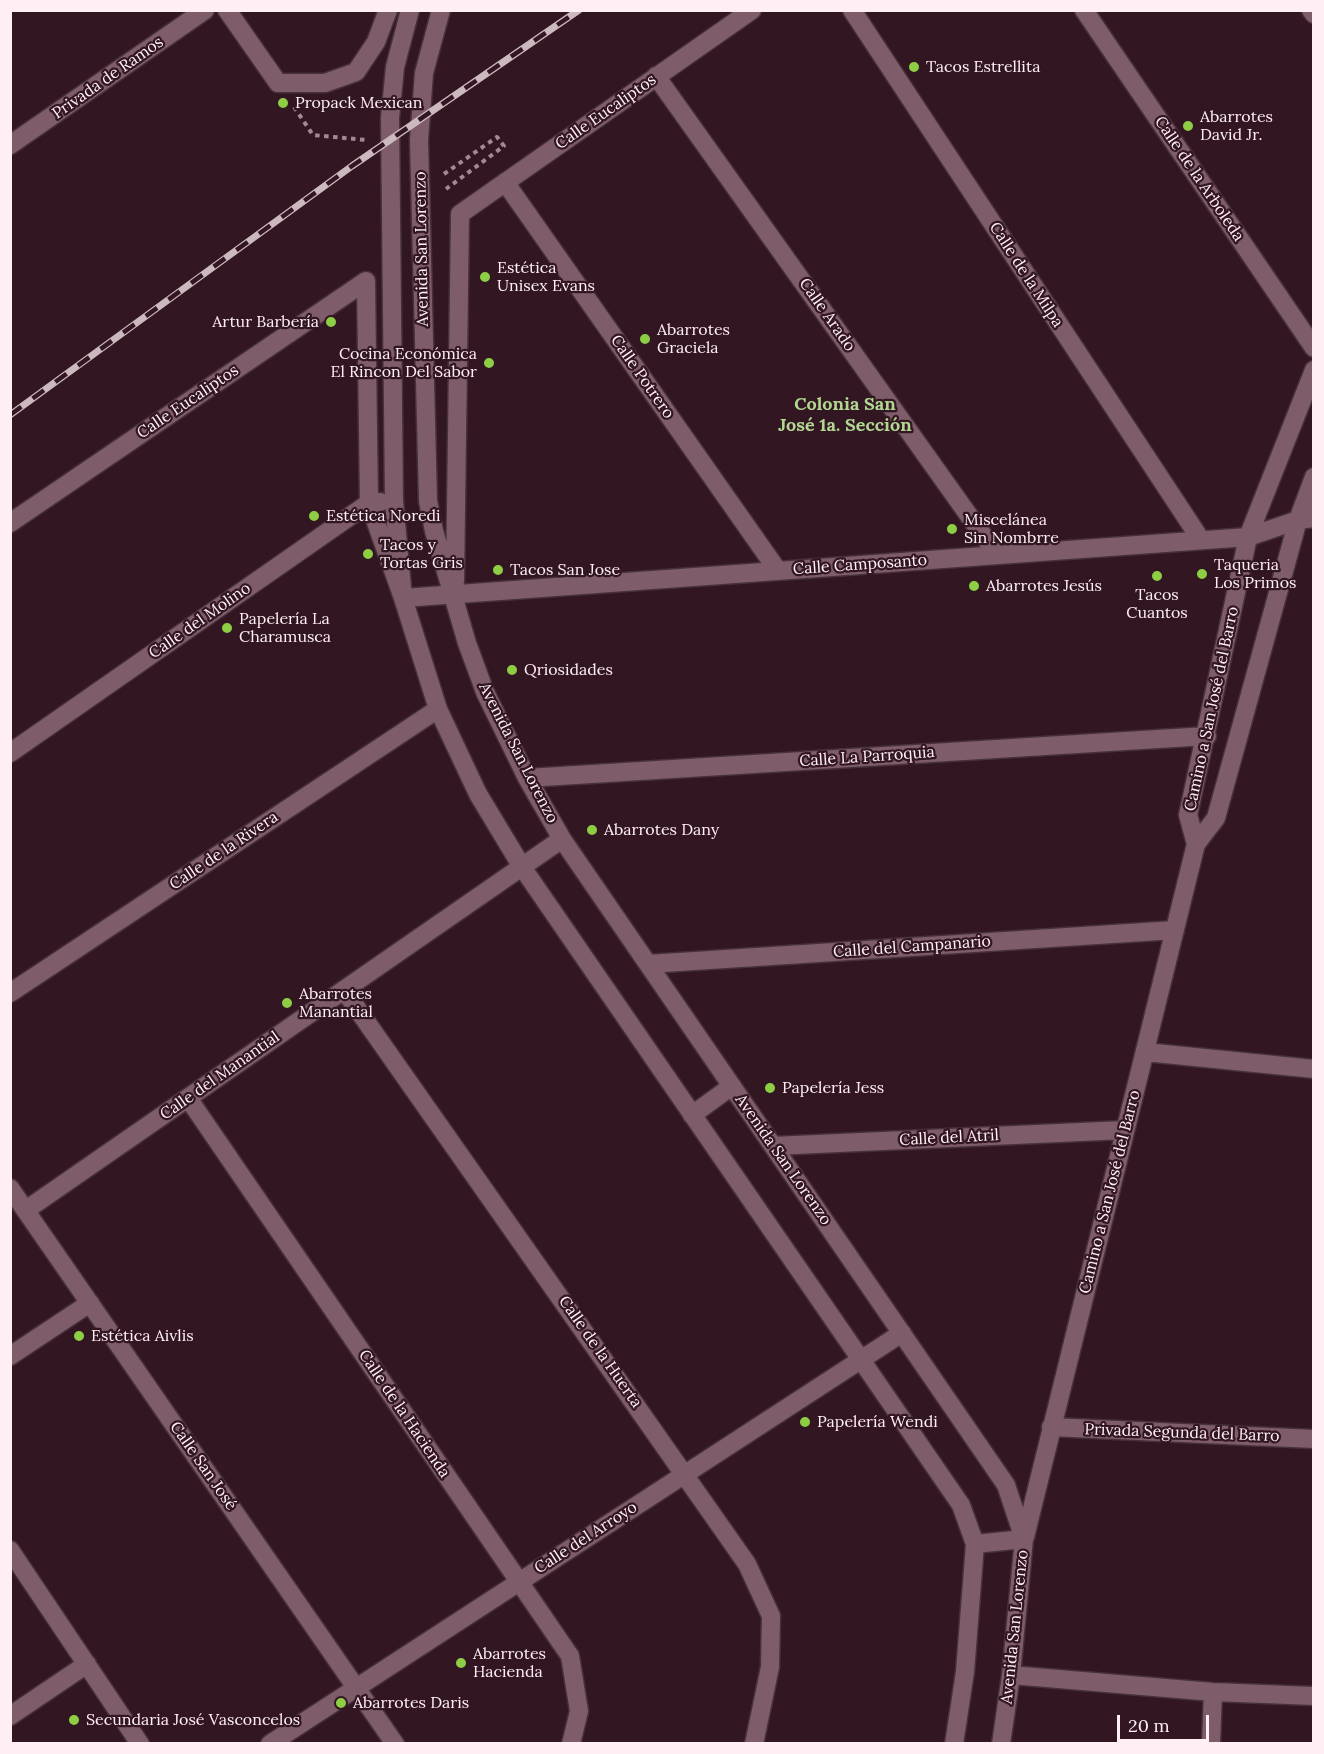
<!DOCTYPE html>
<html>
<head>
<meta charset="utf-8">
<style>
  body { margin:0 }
  #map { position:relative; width:1324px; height:1754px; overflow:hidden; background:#321622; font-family:Lora,serif }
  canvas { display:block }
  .frame { position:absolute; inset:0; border:12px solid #ffeff4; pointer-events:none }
  .scale { position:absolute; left:1117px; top:1715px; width:92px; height:27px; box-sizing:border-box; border:3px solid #ffeff4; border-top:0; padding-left:8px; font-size:18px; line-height:21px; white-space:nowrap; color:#ffeff4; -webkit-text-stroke:4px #321622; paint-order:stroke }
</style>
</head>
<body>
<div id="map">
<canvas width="1324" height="1754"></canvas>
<div class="frame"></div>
<div class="scale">20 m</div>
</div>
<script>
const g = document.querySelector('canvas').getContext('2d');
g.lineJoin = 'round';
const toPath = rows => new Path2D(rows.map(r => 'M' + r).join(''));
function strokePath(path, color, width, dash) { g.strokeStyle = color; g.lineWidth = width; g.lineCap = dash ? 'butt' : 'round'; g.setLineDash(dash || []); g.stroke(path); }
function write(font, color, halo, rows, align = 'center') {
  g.font = font + ' Lora,serif'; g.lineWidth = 4.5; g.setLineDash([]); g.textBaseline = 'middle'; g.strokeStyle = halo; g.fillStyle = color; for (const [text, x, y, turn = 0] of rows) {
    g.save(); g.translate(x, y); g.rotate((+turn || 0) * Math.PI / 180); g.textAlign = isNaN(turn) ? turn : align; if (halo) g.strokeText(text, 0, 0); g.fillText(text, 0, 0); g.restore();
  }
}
const path = toPath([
  [294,107,313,135,366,140],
  [444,174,497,137,504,146,446,189]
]);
const minor = toPath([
  [227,10,278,83,325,83,356,72,376,42,388,10],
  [410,10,395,67,390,118,394,501,403,598,438,709,478,794,522,867,961,1505,975,1544,965,1672,954,1744],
  [441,10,424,73,419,140,428,501,434,531,467,643,485,692,527,778,562,839,1006,1485,1024,1539,1011,1675,1001,1744],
  [852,10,1201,540],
  [1084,10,1314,348],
  [1311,10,1314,14],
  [656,76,997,555],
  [10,145,205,10],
  [505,182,778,571],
  [366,281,369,503,403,598,1248,537,1298,520,1314,518],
  [10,523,366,281],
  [455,582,460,214,752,10],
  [10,753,369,503,380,502],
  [527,778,1207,736],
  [1196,844,1188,815,1248,537,1314,370],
  [648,964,1175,930],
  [344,990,747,1564,771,1616,770,1667,754,1744],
  [10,993,438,709],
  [1145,1052,1314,1069],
  [188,1098,570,1656,579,1711,571,1744],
  [692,1115,732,1086],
  [773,1146,1125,1130],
  [10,1188,395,1744],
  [26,1210,562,839],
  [10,1356,90,1303],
  [1051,1427,1314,1439],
  [1025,1537,1196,844,1216,818,1298,520,1314,477],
  [975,1544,1024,1539],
  [10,1550,140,1744],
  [1011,1675,1213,1692,1314,1696],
  [10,1716,87,1664],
  [270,1744,902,1333],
  [1211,1744,1213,1692]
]);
const rail = toPath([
  [10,415,352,166,579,10]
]);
const markers = [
  [914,67,6,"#8dce44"],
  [283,103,6,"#8dce44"],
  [1188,126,6,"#8dce44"],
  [485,277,6,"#8dce44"],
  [331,322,6,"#8dce44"],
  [645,339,6,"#8dce44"],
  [489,363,6,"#8dce44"],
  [314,516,6,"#8dce44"],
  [952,529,6,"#8dce44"],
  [368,554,6,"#8dce44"],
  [498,570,6,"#8dce44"],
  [1202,574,6,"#8dce44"],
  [1157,576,6,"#8dce44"],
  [974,586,6,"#8dce44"],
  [227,628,6,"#8dce44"],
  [512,670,6,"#8dce44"],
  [592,830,6,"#8dce44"],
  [287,1003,6,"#8dce44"],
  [770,1088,6,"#8dce44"],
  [79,1336,6,"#8dce44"],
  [805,1422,6,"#8dce44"],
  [461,1663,6,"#8dce44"],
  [341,1703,6,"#8dce44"],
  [74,1720,6,"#8dce44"]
];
const poiNames = [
  ["Tacos Estrellita",926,67],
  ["Propack Mexican",295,103],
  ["Abarrotes",1200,117],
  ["David Jr.",1200,135],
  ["Estética",497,268],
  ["Unisex Evans",497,286],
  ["Artur Barbería",319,322,"right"],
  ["Abarrotes",657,330],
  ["Graciela",657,348],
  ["Cocina Económica",477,354,"right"],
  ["El Rincon Del Sabor",477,372,"right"],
  ["Estética Noredi",326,516],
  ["Miscelánea",964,520],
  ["Sin Nombrre",964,538],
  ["Tacos y",380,545],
  ["Tortas Gris",380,563],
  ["Taqueria",1214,565],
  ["Los Primos",1214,583],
  ["Tacos San Jose",510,570],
  ["Abarrotes Jesús",986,586],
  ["Tacos",1157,595,"center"],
  ["Cuantos",1157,613,"center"],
  ["Papelería La",239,619],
  ["Charamusca",239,637],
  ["Qriosidades",524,670],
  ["Abarrotes Dany",604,830],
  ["Abarrotes",299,994],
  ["Manantial",299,1012],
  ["Papelería Jess",782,1088],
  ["Estética Aivlis",91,1336],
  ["Papelería Wendi",817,1422],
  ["Abarrotes",473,1654],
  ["Hacienda",473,1672],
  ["Abarrotes Daris",353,1703],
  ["Secundaria José Vasconcelos",86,1720]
];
const streetNames = [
  ["Privada de Ramos",108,78,-35],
  ["Calle Eucaliptos",606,112,-35],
  ["Calle de la Arboleda",1199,179,56],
  ["Avenida San Lorenzo",422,249,-91],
  ["Calle de la Milpa",1026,275,57],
  ["Calle Arado",827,315,55],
  ["Calle Potrero",642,377,55],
  ["Calle Eucaliptos",188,402,-34],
  ["Calle Camposanto",860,565,-4],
  ["Calle del Molino",200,621,-35],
  ["Camino a San José del Barro",1212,709,-78],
  ["Avenida San Lorenzo",518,753,63],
  ["Calle La Parroquia",867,757,-4],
  ["Calle de la Rivera",224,851,-34],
  ["Calle del Campanario",912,947,-4],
  ["Calle del Manantial",220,1076,-35],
  ["Calle del Atril",949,1138,-3],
  ["Avenida San Lorenzo",783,1160,55],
  ["Camino a San José del Barro",1110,1192,-76],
  ["Calle de la Huerta",600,1352,55],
  ["Calle de la Hacienda",404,1414,56],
  ["Privada Segunda del Barro",1182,1433,2],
  ["Calle San José",203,1466,55],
  ["Calle del Arroyo",586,1538,-33],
  ["Avenida San Lorenzo",1015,1627,-84]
];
const neighbourhoodNames = [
  ["Colonia San",845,405],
  ["José 1a. Sección",845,426]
];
strokePath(minor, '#46313a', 21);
strokePath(path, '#a08b93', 4, [4.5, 4.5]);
strokePath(minor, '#7e5c69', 18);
strokePath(rail, '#ccb9bf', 7);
strokePath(rail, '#321622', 4.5, [14]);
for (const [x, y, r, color] of markers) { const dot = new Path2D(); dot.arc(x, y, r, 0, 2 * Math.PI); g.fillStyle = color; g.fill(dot); strokePath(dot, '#321622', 2); }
write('16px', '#ffeff4', '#321622', poiNames, 'left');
write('16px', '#ffeff4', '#321622', streetNames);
write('bold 18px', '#b2d792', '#321622', neighbourhoodNames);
</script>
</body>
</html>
